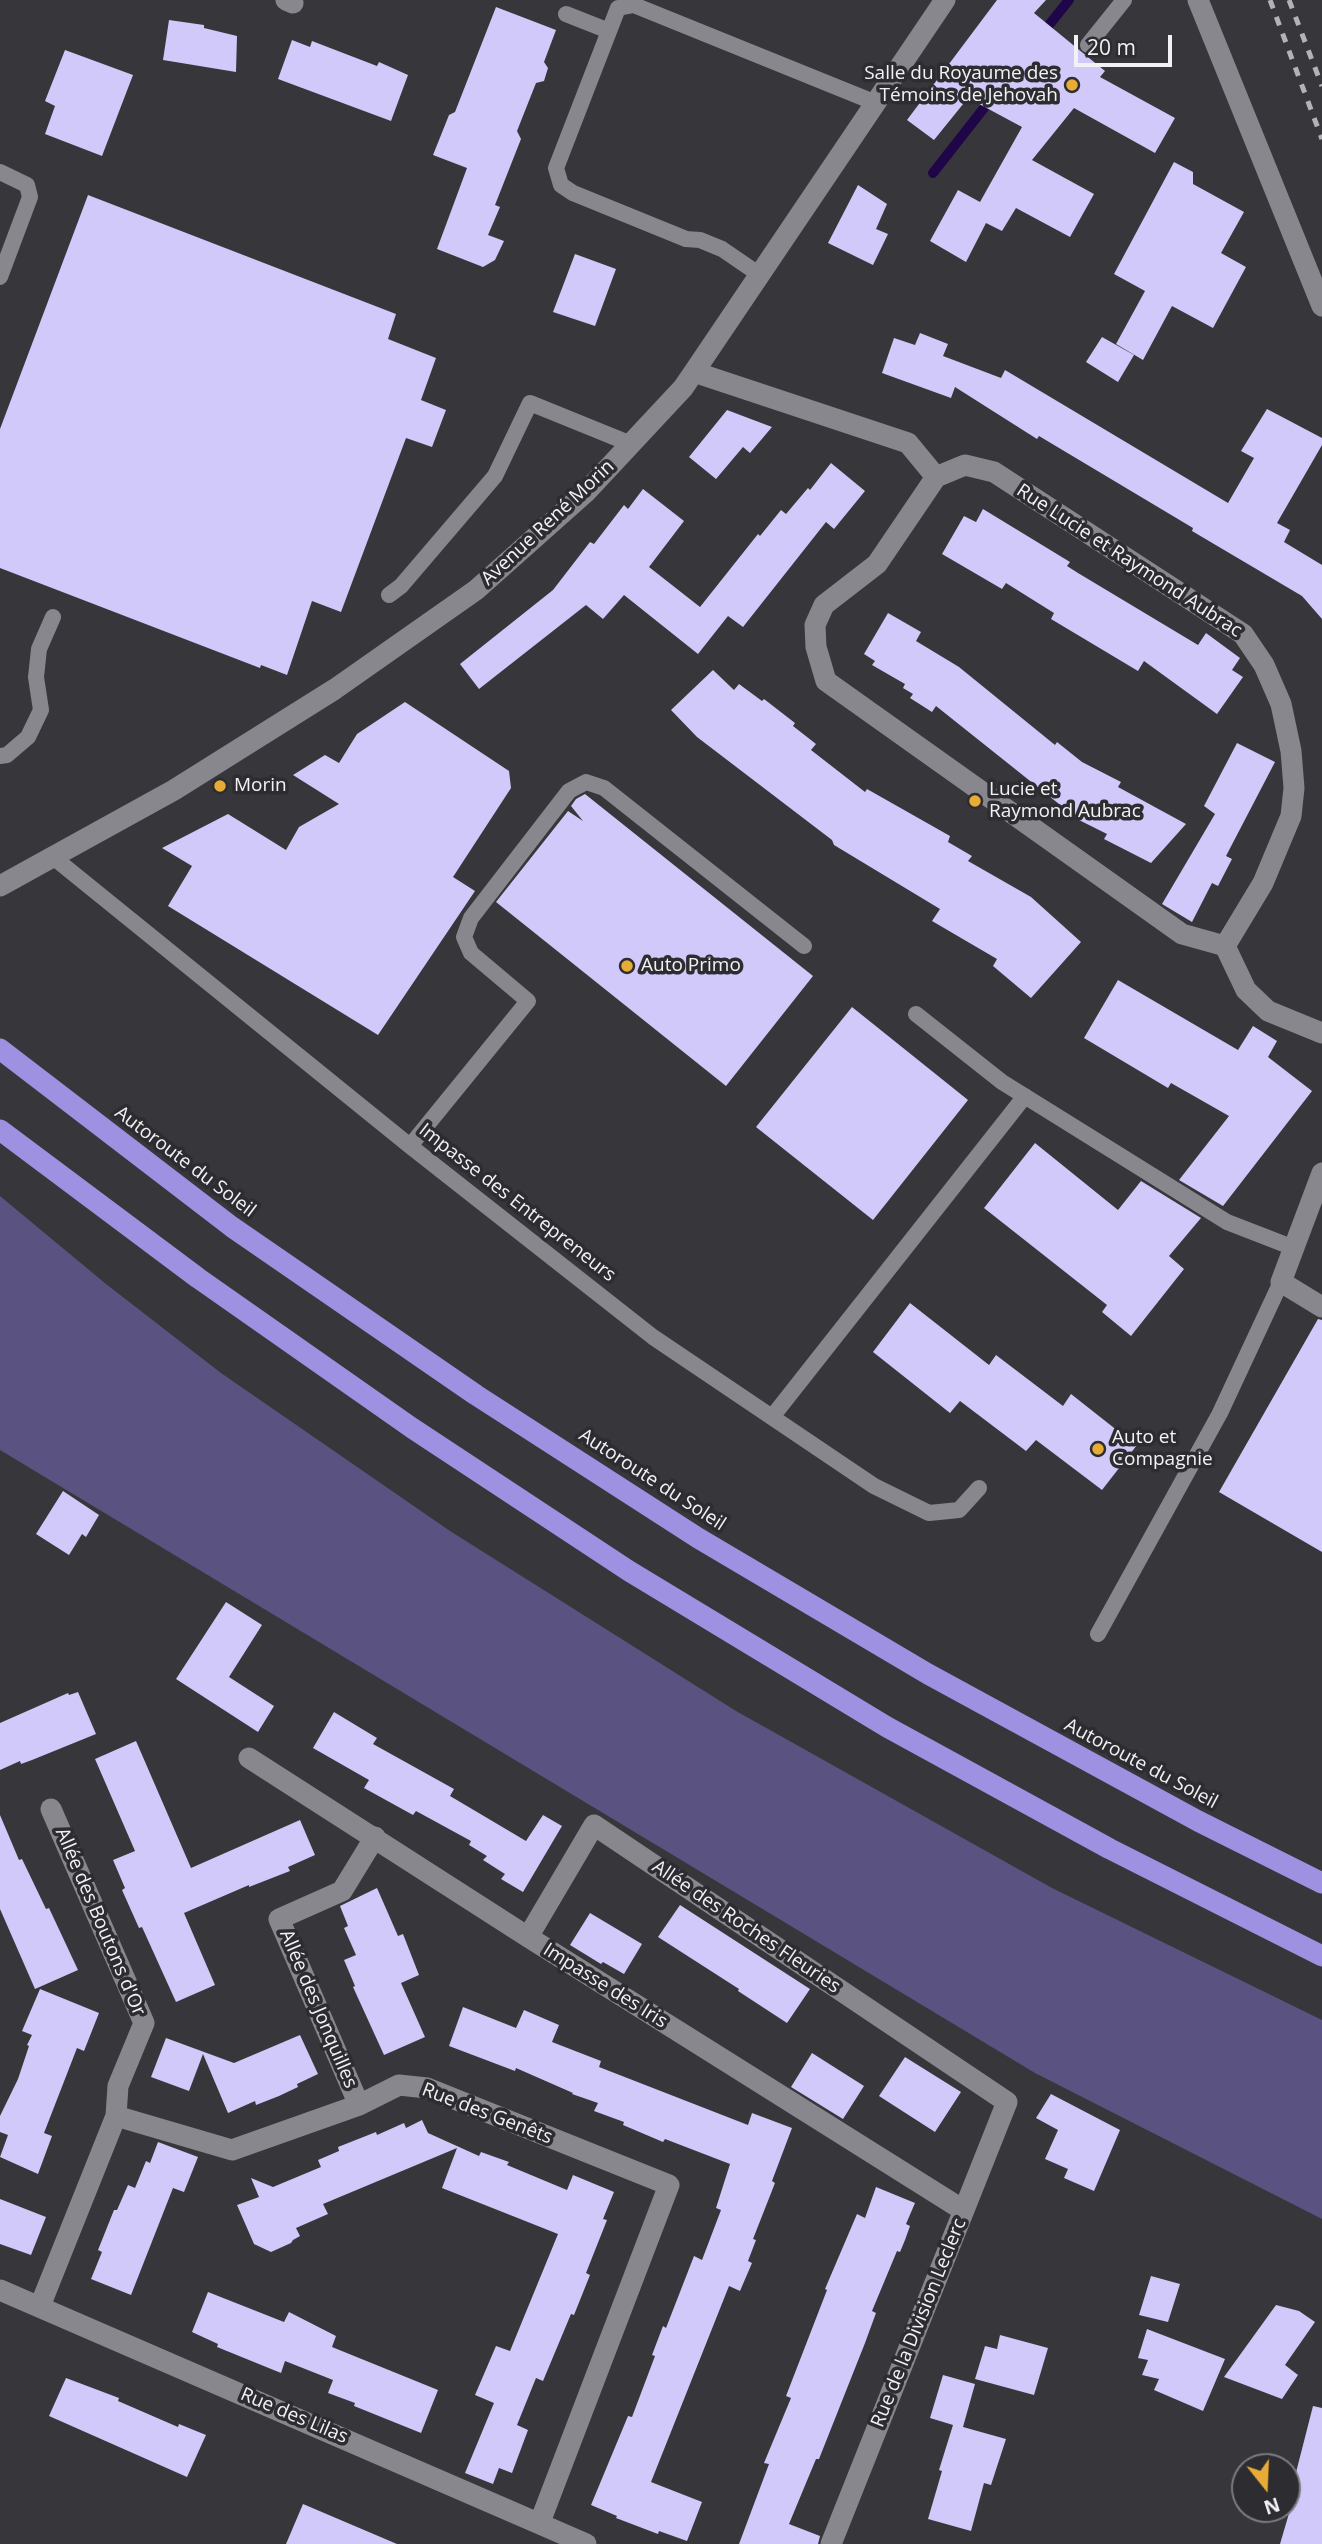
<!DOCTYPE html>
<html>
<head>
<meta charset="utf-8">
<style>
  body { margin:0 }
  #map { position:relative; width:1322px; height:2544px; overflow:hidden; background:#37363b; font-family:"Open Sans",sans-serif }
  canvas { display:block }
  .north { position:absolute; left:1231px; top:2453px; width:70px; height:70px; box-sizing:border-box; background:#2d2c31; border:2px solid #7c7b7f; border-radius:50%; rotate:162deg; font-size:19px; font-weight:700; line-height:28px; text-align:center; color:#f2f2f5 }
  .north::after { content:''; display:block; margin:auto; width:24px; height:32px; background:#e6ac36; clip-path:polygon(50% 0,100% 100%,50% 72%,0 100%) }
  .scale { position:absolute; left:1074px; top:35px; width:98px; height:32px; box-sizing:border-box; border:4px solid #f2f2f5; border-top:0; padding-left:9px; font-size:21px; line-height:24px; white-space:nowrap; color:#f2f2f5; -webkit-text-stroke:5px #2d2c31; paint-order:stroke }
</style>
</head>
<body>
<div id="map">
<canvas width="1322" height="2544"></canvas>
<div class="north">N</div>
<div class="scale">20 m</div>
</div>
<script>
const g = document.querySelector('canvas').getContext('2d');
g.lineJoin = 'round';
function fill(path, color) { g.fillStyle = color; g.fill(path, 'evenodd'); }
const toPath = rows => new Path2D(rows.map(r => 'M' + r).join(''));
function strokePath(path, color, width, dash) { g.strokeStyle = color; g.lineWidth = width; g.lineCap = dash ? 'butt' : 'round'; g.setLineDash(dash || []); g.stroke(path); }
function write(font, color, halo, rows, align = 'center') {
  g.font = font + ' "Open Sans",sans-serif'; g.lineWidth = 7; g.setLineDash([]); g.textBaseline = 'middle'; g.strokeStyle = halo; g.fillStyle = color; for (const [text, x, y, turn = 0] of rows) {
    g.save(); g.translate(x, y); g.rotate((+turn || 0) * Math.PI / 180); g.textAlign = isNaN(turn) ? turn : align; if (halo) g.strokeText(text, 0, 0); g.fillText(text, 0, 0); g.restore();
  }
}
const green = toPath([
  [0,1196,106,1284,221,1373,450,1531,736,1711,1052,1888,1322,2020,1322,2219,1035,2073,0,1450]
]);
const stream = toPath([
  [1041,35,1069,0],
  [933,173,991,99]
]);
const building = toPath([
  [997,0,1046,0,1034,13,1105,71,1100,77,1175,118,1155,153,1074,108,1032,160,1094,194,1070,237,1016,208,1002,231,986,223,966,262,930,241,958,190,980,202,1022,127,968,98,934,140,907,120],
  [496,7,556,30,544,62,548,68,544,81,536,83,517,131,521,139,495,205,500,207,488,235,504,241,495,260,483,267,437,249,467,168,433,155,449,115,455,112],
  [169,20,204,25,204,28,237,36,236,72,163,60],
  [292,40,310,47,312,41,377,66,379,62,408,75,391,121,278,79],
  [65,50,133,75,102,156,45,134,55,106,45,101],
  [1174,162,1193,172,1193,184,1244,212,1221,253,1246,267,1213,328,1172,306,1143,360,1116,344,1145,291,1114,274],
  [858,185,887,204,876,229,888,234,873,265,828,243],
  [88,195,396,314,388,339,436,358,421,400,446,410,432,447,406,438,341,612,312,601,287,675,261,665,260,668,0,568,0,429],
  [575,254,616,269,595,326,553,312],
  [920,333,948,344,943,356,1001,378,1005,370,1228,503,1254,458,1241,451,1267,409,1322,438,1322,445,1277,523,1290,530,1284,542,1322,565,1322,619,1302,596,1192,531,1193,528,1039,436,1037,439,955,387,951,398,882,373,894,338,915,345],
  [1102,337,1134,355,1118,382,1086,362],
  [727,410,772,427,750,453,743,447,716,479,689,457],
  [831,463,865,491,834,529,826,522,743,627,728,616,698,654,624,595,603,619,586,605,479,689,460,664,553,590,590,542,594,544,624,505,628,509,643,489,684,521,649,567,700,607,758,534,760,536,781,510,786,514,808,488,810,490],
  [983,509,1070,562,1067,566,1078,573,1198,645,1206,633,1240,658,1232,670,1243,677,1217,714,1144,661,1138,671,1051,619,1054,613,1006,583,1002,589,942,554,964,516,976,522],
  [888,613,921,632,916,641,959,667,1055,745,1057,742,1082,762,1121,782,1118,787,1186,824,1151,863,1104,839,1107,834,1073,817,1075,813,1059,804,936,706,932,712,910,698,913,694,903,688,905,684,872,665,875,661,864,654],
  [713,670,734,690,739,684,762,701,764,699,795,723,793,726,816,744,811,750,865,792,867,789,950,836,948,842,972,856,968,861,1031,897,1081,942,1031,998,993,966,997,959,932,921,940,909,834,845,832,840,697,737,671,710],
  [405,702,509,771,511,788,453,877,475,891,378,1035,168,906,192,866,162,848,228,814,286,850,299,827,339,804,293,775,325,755,339,763,357,734],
  [1237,743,1275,762,1226,856,1232,859,1218,886,1212,883,1192,922,1162,904,1215,814,1204,806],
  [585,794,813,976,726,1086,496,902,568,811,583,821,571,806,576,799],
  [1118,980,1238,1050,1253,1026,1277,1041,1268,1057,1312,1091,1223,1206,1179,1180,1229,1116,1171,1083,1168,1088,1084,1038],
  [852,1007,968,1100,873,1220,756,1127],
  [1035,1143,1118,1210,1141,1181,1201,1218,1169,1256,1184,1269,1131,1336,1102,1312,1107,1305,984,1208],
  [910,1303,989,1365,996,1355,1063,1406,1071,1394,1123,1435,1144,1436,1102,1490,1036,1440,1026,1451,960,1401,950,1413,873,1352],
  [1318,1319,1322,1320,1322,1552,1219,1492],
  [63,1491,99,1515,86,1537,82,1534,69,1555,36,1534],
  [226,1602,262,1625,229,1677,274,1706,258,1732,176,1679],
  [78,1692,96,1734,32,1760,21,1764,20,1761,0,1770,0,1723,68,1693,69,1695],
  [334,1712,377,1738,373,1744,454,1789,450,1796,526,1841,543,1815,562,1826,523,1892,501,1879,505,1874,483,1860,487,1856,469,1845,471,1841,416,1811,413,1815,364,1788,369,1780,313,1748],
  [136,1741,191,1868,300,1820,315,1855,288,1867,290,1871,249,1887,249,1885,184,1913,215,1985,176,2002,142,1927,139,1928,122,1890,125,1888,113,1860,135,1851,95,1759],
  [0,1815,19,1860,22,1859,46,1909,49,1908,78,1970,35,1989,0,1909],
  [377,1888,398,1936,403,1934,419,1975,401,1983,425,2037,384,2055,353,1987,355,1986,344,1960,356,1955,344,1928,348,1926,340,1906],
  [680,1905,810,1989,787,2023,738,1991,739,1989,658,1937],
  [590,1913,642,1944,624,1974,603,1962,601,1964,570,1945],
  [40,1989,99,2013,84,2051,77,2048,44,2133,52,2136,38,2174,0,2157,8,2135,0,2132,0,2116,18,2079,29,2046,27,2045,32,2035,22,2031],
  [463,2007,516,2028,524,2010,559,2025,552,2042,601,2061,599,2067,748,2125,752,2113,792,2128,772,2181,775,2183,753,2239,756,2240,748,2261,752,2263,740,2291,729,2286,651,2482,702,2502,687,2541,659,2531,658,2534,616,2518,617,2516,591,2505,628,2416,632,2417,655,2356,652,2355,663,2326,666,2328,694,2256,702,2260,721,2210,716,2208,730,2164,665,2139,663,2142,623,2125,624,2122,594,2111,598,2103,572,2094,573,2093,516,2068,515,2071,449,2046],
  [300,2035,318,2074,297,2084,298,2087,279,2096,256,2105,255,2101,228,2113,203,2054,189,2091,151,2077,166,2038,234,2063],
  [812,2053,864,2086,843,2119,791,2087],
  [905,2057,961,2092,935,2132,879,2096],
  [1051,2094,1120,2130,1094,2191,1064,2178,1068,2169,1045,2159,1058,2130,1036,2118],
  [422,2120,428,2133,479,2156,481,2152,509,2162,507,2165,567,2190,573,2175,614,2192,603,2219,607,2220,586,2273,590,2275,574,2315,571,2314,543,2381,536,2378,517,2425,528,2430,512,2473,499,2468,493,2484,465,2473,494,2403,475,2395,496,2346,510,2351,558,2234,442,2188,457,2148,323,2204,328,2214,296,2228,300,2236,293,2240,291,2243,271,2252,254,2244,237,2205,259,2197,251,2178,273,2187,321,2167,318,2160,339,2151,338,2147,376,2132,377,2135,404,2123,406,2128],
  [158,2142,198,2157,184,2192,173,2188,131,2295,91,2279,102,2252,98,2250,114,2210,117,2210,128,2185,135,2188,146,2161,150,2163],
  [876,2187,915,2203,906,2224,910,2226,905,2240,900,2252,897,2251,872,2311,876,2313,865,2343,819,2459,816,2459,789,2524,820,2536,818,2544,739,2544,769,2464,764,2463,791,2398,786,2396,827,2290,825,2289,857,2214,865,2218],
  [0,2199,46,2217,31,2255,0,2244],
  [1151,2276,1180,2284,1168,2322,1139,2315],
  [208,2292,284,2322,289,2312,336,2336,332,2347,438,2390,421,2433,354,2406,355,2403,328,2393,333,2380,285,2361,281,2373,217,2347,218,2344,192,2332],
  [1276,2305,1299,2311,1315,2322,1285,2365,1298,2375,1282,2399,1224,2377],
  [1147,2329,1225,2359,1203,2411,1154,2390,1159,2379,1142,2375,1148,2360,1138,2358],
  [1000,2335,1048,2348,1034,2395,975,2379,985,2346,997,2349],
  [943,2375,975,2384,963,2427,1006,2439,991,2485,984,2483,971,2531,928,2519,942,2471,939,2470,953,2425,930,2418],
  [66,2378,119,2398,118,2401,178,2427,179,2424,206,2435,187,2477,49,2416],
  [1313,2406,1322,2408,1322,2544,1280,2544,1295,2493,1291,2492],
  [303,2504,397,2544,286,2544]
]);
const lane = toPath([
  [566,14,609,31],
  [1088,45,1124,0],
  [0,172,27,185,30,197,0,277],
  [760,275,722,249,700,240,686,239,573,193,561,185,556,168,618,8,634,5,876,103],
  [389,595,401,586,495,476,530,403,631,444],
  [0,756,7,755,28,737,41,710,36,677,39,649,53,617],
  [53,857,410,1146,653,1337,874,1486,929,1513,959,1510,979,1488],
  [916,1014,1002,1082,1227,1222,1294,1248],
  [410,1146,528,1001,471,953,464,937,471,918,569,791,586,782,604,788,804,946],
  [772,1417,1025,1096],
  [1098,1634,1220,1413,1281,1282]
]);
const street = toPath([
  [286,0,293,3],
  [1198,0,1322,306],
  [694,372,908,443,936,477],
  [0,886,174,790,335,689,476,590,585,493,683,388,694,372,945,0],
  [1225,946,1263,883,1291,816,1294,788,1291,751,1281,704,1264,665,1243,634,994,472,965,465,936,477,877,564,824,605,815,625,816,647,826,681,1182,934,1225,946,1246,990,1268,1011,1322,1033],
  [1322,1173,1281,1282,1322,1307],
  [249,1758,528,1937,963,2210],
  [51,1809,144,2023,118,2086,116,2116],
  [528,1937,594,1825,1007,2102,831,2544],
  [359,2105,279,1919,342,1891,375,1837],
  [0,2290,586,2544],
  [40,2306,116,2116,232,2150,359,2105,399,2085,427,2088,669,2185,540,2522]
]);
const highway = toPath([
  [0,1049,232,1227,476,1395,698,1538,928,1674,1198,1821,1322,1883],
  [0,1130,198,1278,412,1428,629,1571,887,1727,1110,1849,1322,1956]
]);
const rail = toPath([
  [1270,0,1322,139],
  [1289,0,1322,86]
]);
const markers = [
  [1072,85,7,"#e6ac36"],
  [220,786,7,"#e6ac36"],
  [975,801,7,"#e6ac36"],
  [627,966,7,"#e6ac36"],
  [1098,1449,7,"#e6ac36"]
];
const poiNames = [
  ["Salle du Royaume des",1058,74,"right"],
  ["Témoins de Jehovah",1058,96,"right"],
  ["Morin",234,786],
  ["Lucie et",989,790],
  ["Raymond Aubrac",989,812],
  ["Auto Primo",641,966],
  ["Auto et",1112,1438],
  ["Compagnie",1112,1460]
];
const streetNames = [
  ["Avenue René Morin",548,523,-43],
  ["Rue Lucie et Raymond Aubrac",1129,561,33],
  ["Autoroute du Soleil",185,1162,37],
  ["Impasse des Entrepreneurs",517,1203,38],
  ["Autoroute du Soleil",652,1480,33],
  ["Autoroute du Soleil",1141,1764,28],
  ["Allée des Boutons d'Or",100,1922,67],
  ["Allée des Roches Fleuries",746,1927,34],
  ["Impasse des Iris",605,1986,32],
  ["Allée des Jonquilles",318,2009,67],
  ["Rue des Genêts",487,2114,21],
  ["Rue de la Division Leclerc",919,2323,-68],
  ["Rue des Lilas",294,2416,23]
];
fill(green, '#5a5280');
strokePath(stream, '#1f0649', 10);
fill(building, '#d0c9fa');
strokePath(lane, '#87878d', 16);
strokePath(street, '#87878d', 21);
strokePath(highway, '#9f91e2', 21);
strokePath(rail, '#b3b3b7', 5, [9, 9]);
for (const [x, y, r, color] of markers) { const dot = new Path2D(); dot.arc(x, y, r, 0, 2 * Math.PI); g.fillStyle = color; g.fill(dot); strokePath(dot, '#2d2c31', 2.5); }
write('19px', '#f2f2f5', '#2d2c31', poiNames, 'left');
write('19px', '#f2f2f5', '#2d2c31', streetNames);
</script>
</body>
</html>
